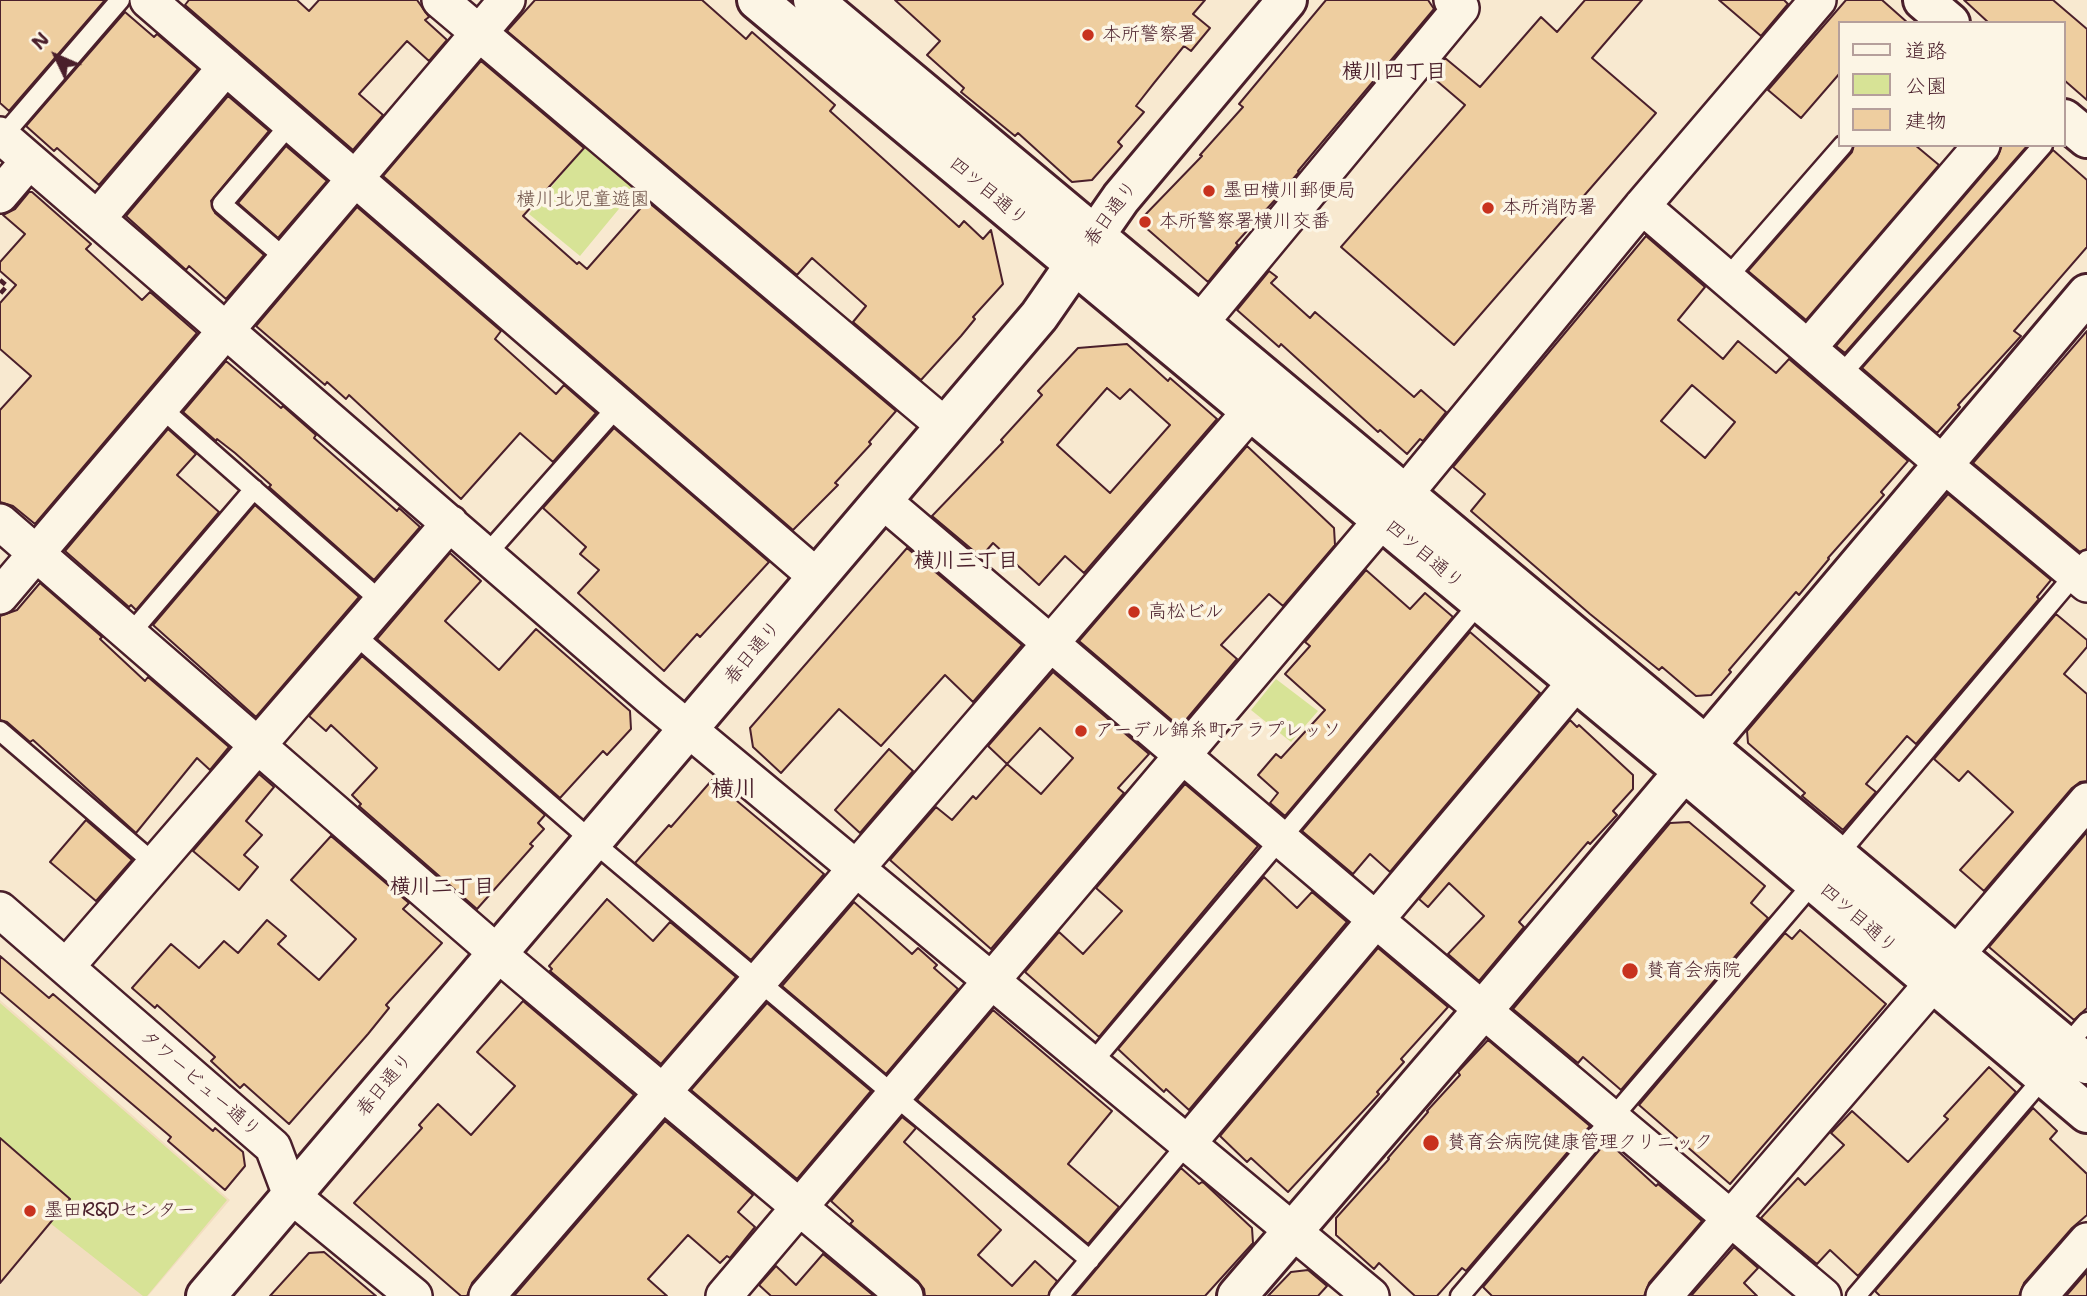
<!DOCTYPE html>
<html>
<head>
<meta charset="utf-8">
<style>
  body { margin:0 }
  #map { position:relative; width:2087px; height:1296px; overflow:hidden; background:#f8e9d0; font-family:"Shantell Sans","Klee One",sans-serif }
  canvas { display:block }
  .legend { position:absolute; left:1838px; top:21px; width:228px; height:126px; box-sizing:border-box; background:#fcf5e5; border:2px solid #b59f9b; margin:0; padding:9px 12px; list-style:none; font-size:21px; color:#4a1f2b }
  .legend li { display:flex; align-items:center; gap:14px; height:35px }
  .legend b { width:35px; border:2px solid #b59f9b }
  .north { position:absolute; left:21px; top:21px; width:70px; height:70px; -webkit-text-stroke:5px #fcf5e5; paint-order:stroke; rotate:314deg; font-size:19px; font-weight:700; line-height:28px; text-align:center; color:#4a1f2b }
  .north::after { content:''; display:block; margin:auto; width:24px; height:32px; background:#4a1f2b; clip-path:polygon(50% 0,100% 100%,50% 72%,0 100%) }
</style>
</head>
<body>
<div id="map">
<canvas width="2087" height="1296"></canvas>
<ul class="legend">
<li><b style="height:9px;background:#fcf5e5"></b>道路</li>
<li><b style="height:19px;background:#d7e396"></b>公園</li>
<li><b style="height:19px;background:#eecea0"></b>建物</li>
</ul>
<div class="north">N</div>
</div>
<script>
const g = document.querySelector('canvas').getContext('2d');
g.lineJoin = 'round';
function fill(path, color) { g.fillStyle = color; g.fill(path, 'evenodd'); }
const toPath = rows => new Path2D(rows.map(r => 'M' + r).join(''));
function strokePath(path, color, width, dash) { g.strokeStyle = color; g.lineWidth = width; g.lineCap = dash ? 'butt' : 'round'; g.setLineDash(dash || []); g.stroke(path); }
function write(font, color, halo, rows, align = 'center') {
  g.font = font + ' "Shantell Sans","Klee One",sans-serif'; g.lineWidth = 7; g.setLineDash([]); g.textBaseline = 'middle'; g.strokeStyle = halo; g.fillStyle = color; for (const [text, x, y, turn = 0] of rows) {
    g.save(); g.translate(x, y); g.rotate((+turn || 0) * Math.PI / 180); g.textAlign = isNaN(turn) ? turn : align; if (halo) g.strokeText(text, 0, 0); g.fillText(text, 0, 0); g.restore();
  }
}
const built = toPath([
  [0,1000,230,1200,148,1296,0,1296]
]);
const green = toPath([
  [586,145,637,187,580,256,529,214],
  [1276,679,1318,711,1291,742,1251,710],
  [0,1003,227,1200,147,1296,143,1296,50,1223,70,1198,0,1138]
]);
const building = toPath([
  [0,0,105,0,9,111,0,103,0,0],
  [189,0,297,0,309,11,319,0,417,0,429,17,425,20,447,40,429,61,407,41,359,94,383,115,353,150,185,5,189,0],
  [535,0,702,0,746,39,752,32,835,105,830,111,959,227,964,221,983,239,991,230,1003,284,973,317,975,319,961,336,921,380,853,322,866,306,812,258,797,275,507,31,535,0],
  [895,0,1205,0,1193,14,1210,28,1191,51,1184,46,1154,83,1136,106,1144,112,1118,142,1122,146,1092,180,1072,182,1018,133,1015,136,961,92,964,88,927,55,940,41,895,0],
  [1326,0,1428,0,1434,9,1298,171,1299,172,1274,201,1236,243,1238,245,1208,282,1145,227,1144,216,1202,156,1200,155,1243,107,1239,104,1326,0],
  [1585,0,1642,0,1592,58,1656,113,1454,345,1341,247,1465,105,1431,76,1445,58,1480,87,1541,17,1557,32,1585,0],
  [1719,0,1784,0,1788,4,1761,36,1719,0],
  [1846,0,1882,0,1908,23,1840,23,1840,73,1801,118,1768,90,1846,0],
  [1964,0,2053,0,2087,29,2087,100,2064,80,2064,23,1989,23,1964,0],
  [125,12,154,37,157,34,198,69,99,185,57,148,54,151,26,126,125,12],
  [481,61,584,148,523,216,577,264,579,262,587,269,647,201,896,411,869,442,871,444,835,483,838,485,793,530,383,176,481,61],
  [228,96,269,131,211,201,215,213,264,255,226,299,189,266,186,270,126,216,228,96],
  [1854,145,1915,145,1939,165,1806,320,1748,271,1852,152,1854,145],
  [2002,145,2028,145,1845,353,1836,346,1997,158,2002,145],
  [286,146,327,181,278,238,238,203,286,146],
  [2053,150,2087,180,2087,247,2014,331,2021,336,1958,405,1960,407,1937,433,1862,368,2053,150],
  [29,192,32,192,91,244,86,249,142,300,150,292,197,333,35,524,13,506,0,502,0,410,31,376,0,349,0,303,16,285,0,271,0,262,25,234,3,215,15,209,29,192],
  [357,207,501,331,495,339,556,394,564,385,596,413,553,462,520,433,461,499,349,395,346,399,327,382,325,385,256,326,357,207],
  [1646,236,1705,287,1678,320,1723,359,1738,341,1776,373,1789,359,1908,461,1881,492,1884,495,1828,558,1829,559,1799,595,1796,592,1729,670,1731,672,1711,695,1696,696,1662,667,1659,670,1590,614,1471,511,1485,494,1453,467,1646,236],
  [1692,385,1735,422,1705,458,1661,421,1692,385],
  [1269,271,1277,277,1271,283,1310,318,1315,312,1414,397,1421,390,1446,412,1423,441,1420,439,1407,454,1380,430,1378,432,1281,344,1279,347,1237,310,1269,271],
  [2087,331,2087,549,2080,552,1973,463,2087,331],
  [1127,344,1168,381,1170,378,1217,419,1084,573,1065,556,1039,585,993,543,981,557,932,516,1003,442,1001,440,1042,395,1038,391,1078,348,1127,344],
  [1107,388,1120,399,1130,389,1170,425,1110,493,1057,445,1107,388],
  [226,361,281,408,283,406,316,435,314,438,397,511,399,508,420,527,374,580,269,487,271,485,235,453,217,439,216,441,183,412,226,361],
  [614,428,769,562,700,637,697,634,664,671,578,593,599,570,580,554,586,547,543,508,614,428],
  [168,429,196,454,177,475,219,512,136,610,131,605,129,607,65,551,168,429],
  [1247,446,1334,528,1335,545,1283,606,1269,594,1221,645,1237,659,1180,727,1079,641,1247,446],
  [1948,494,2051,580,2037,597,2039,599,1916,744,1907,736,1866,784,1876,792,1843,830,1802,796,1805,793,1748,743,1747,731,1948,494],
  [255,505,359,597,256,717,153,625,255,505],
  [907,548,1022,645,973,702,945,675,881,746,839,709,781,773,753,747,750,728,907,548],
  [450,553,481,581,445,621,499,670,536,629,630,711,631,729,607,755,603,751,560,798,377,639,450,553],
  [1366,570,1410,609,1425,593,1453,617,1285,816,1270,803,1278,793,1258,775,1276,754,1281,758,1325,710,1285,674,1310,646,1305,642,1366,570],
  [40,583,102,637,100,639,145,681,148,677,229,747,210,770,197,758,136,833,33,740,30,742,7,722,0,720,0,616,17,610,40,583],
  [2056,614,2087,640,2087,647,2064,674,2087,694,2087,781,2080,782,2072,788,1984,891,1960,870,2013,812,1968,771,1959,781,1934,759,2056,614],
  [1470,632,1540,693,1390,872,1370,854,1353,874,1302,831,1470,632],
  [362,656,545,815,538,823,544,829,530,844,533,846,477,909,359,806,361,804,352,795,377,768,331,725,326,731,309,716,362,656],
  [1053,672,1149,754,1118,788,1124,793,991,949,890,860,936,807,952,820,973,796,976,799,1007,764,988,746,1053,672],
  [1040,728,1073,758,1041,794,1007,764,1040,728],
  [1570,720,1577,727,1579,725,1633,775,1633,789,1613,811,1617,815,1590,844,1588,842,1519,922,1524,927,1479,981,1448,954,1484,916,1449,883,1428,907,1419,899,1570,720],
  [889,749,913,771,860,833,835,810,889,749],
  [259,774,274,787,246,821,262,835,244,855,258,867,239,890,193,851,259,774],
  [712,780,824,874,751,960,635,863,669,825,671,827,712,780],
  [1185,784,1258,846,1099,1037,1025,972,1059,932,1083,954,1122,911,1096,888,1185,784],
  [86,820,132,860,96,901,50,862,86,820],
  [1689,822,1765,886,1751,903,1768,918,1621,1090,1583,1057,1578,1063,1513,1009,1670,823,1689,822],
  [2087,832,2087,1008,2074,1020,1989,947,2087,832],
  [331,836,409,903,403,909,442,943,386,1005,389,1008,368,1034,289,1124,244,1084,240,1088,211,1061,215,1057,157,1005,155,1008,132,988,171,944,199,968,224,941,238,953,267,920,286,936,278,944,319,980,356,939,291,880,331,836],
  [1264,877,1297,908,1312,892,1347,922,1189,1110,1166,1089,1164,1092,1118,1049,1264,877],
  [607,899,653,941,670,922,736,977,661,1064,550,971,552,969,549,966,607,899],
  [854,902,912,954,918,948,937,965,934,968,958,989,886,1074,782,986,854,902],
  [1800,930,1886,1004,1730,1184,1639,1105,1785,933,1792,939,1800,930],
  [1378,948,1448,1007,1401,1059,1404,1062,1377,1092,1379,1094,1288,1192,1251,1158,1247,1162,1220,1136,1378,948],
  [0,956,49,998,53,994,213,1131,215,1128,243,1152,245,1166,225,1190,168,1141,171,1137,0,992,0,956],
  [523,1001,634,1095,472,1283,467,1296,461,1296,354,1203,422,1128,419,1125,438,1104,471,1135,515,1086,477,1052,523,1001],
  [767,1003,871,1091,797,1179,691,1090,767,1003],
  [993,1010,1112,1111,1068,1164,1119,1207,1088,1244,917,1100,993,1010],
  [1488,1040,1590,1126,1466,1271,1462,1268,1437,1296,1415,1296,1379,1263,1374,1269,1336,1235,1336,1218,1389,1159,1388,1158,1428,1112,1427,1111,1460,1075,1458,1072,1488,1040],
  [1989,1067,2016,1092,1858,1276,1830,1250,1817,1264,1761,1218,1798,1178,1805,1185,1844,1145,1831,1133,1852,1111,1908,1162,1948,1119,1944,1116,1989,1067],
  [2033,1108,2057,1131,2050,1139,2087,1174,2087,1215,2072,1228,2024,1283,2019,1296,1880,1296,1875,1291,2033,1108],
  [902,1117,916,1128,904,1142,1001,1230,978,1255,1012,1286,1035,1261,1057,1281,1048,1296,925,1296,924,1289,918,1281,850,1224,853,1221,831,1201,902,1117],
  [665,1121,753,1195,738,1212,755,1227,730,1258,727,1256,720,1263,688,1235,648,1279,667,1296,514,1296,665,1121],
  [0,1138,70,1199,0,1283,0,1138],
  [1607,1141,1656,1186,1658,1184,1702,1221,1649,1283,1644,1296,1492,1296,1483,1287,1607,1141],
  [1181,1168,1199,1184,1202,1182,1204,1183,1252,1228,1253,1243,1205,1296,1074,1296,1181,1168],
  [1734,1247,1758,1268,1744,1283,1757,1296,1691,1296,1734,1247],
  [324,1252,376,1296,270,1296,309,1253,324,1252],
  [823,1254,874,1296,771,1296,759,1285,776,1266,796,1285,823,1254],
  [1308,1270,1327,1286,1318,1296,1268,1296,1291,1272,1308,1270],
  [2087,1272,2087,1296,2066,1296,2087,1272]
]);
const path = toPath([
  [0,280,7,286,0,294]
]);
const lane = toPath([
  [2,137,120,0],
  [286,259,222,204,291,123],
  [1726,279,1843,145],
  [1840,376,2043,145],
  [160,407,382,602],
  [486,555,618,406],
  [130,634,254,489],
  [354,634,592,841,1090,1260],
  [0,731,155,864],
  [1837,856,2087,560],
  [2066,1046,2087,1022],
  [1091,1064,1480,602],
  [1059,1296,1187,1144],
  [1460,1296,1814,882],
  [1856,1296,2044,1077]
]);
const street = toPath([
  [148,0,817,577],
  [440,0,945,426],
  [0,135,651,698,1371,1296],
  [0,195,29,161],
  [1642,206,1943,464,2087,584],
  [97,219,226,67],
  [1199,324,1461,8,1452,0],
  [1808,348,1982,145],
  [1404,495,1642,206,1818,0],
  [882,500,1376,920,1823,1296],
  [0,522,497,953,905,1296],
  [0,596,507,0],
  [0,910,273,1147,291,1195,414,1296],
  [1956,955,2087,801],
  [66,967,450,523],
  [1187,1144,1576,682],
  [487,1296,1251,411],
  [724,1296,1382,520],
  [1664,1296,1933,983],
  [2039,1296,2087,1241]
]);
const secondary = toPath([
  [757,0,1683,771,2087,1113],
  [813,0,2087,1064],
  [1923,0,1950,23],
  [2064,119,2087,138],
  [206,1296,1039,316,1121,198,1287,0],
  [1237,1296,1483,1010,2087,294]
]);
const markers = [
  [1088,35,7,"#c8321e"],
  [1209,191,7,"#c8321e"],
  [1488,208,7,"#c8321e"],
  [1145,222,7,"#c8321e"],
  [1134,612,7,"#c8321e"],
  [1081,731,7,"#c8321e"],
  [1630,971,9,"#c8321e"],
  [1431,1143,9,"#c8321e"],
  [30,1211,7,"#c8321e"]
];
const poiNames = [
  ["本所警察署",1102,35],
  ["墨田横川郵便局",1223,191],
  ["本所消防署",1502,208],
  ["本所警察署横川交番",1159,222],
  ["高松ビル",1148,612],
  ["アーデル錦糸町アラプレッソ",1095,731],
  ["賛育会病院",1646,971],
  ["賛育会病院健康管理クリニック",1447,1143],
  ["墨田R&Dセンター",44,1211]
];
const streetNames = [
  ["四ツ目通り",988,192,40],
  ["春日通り",1111,214,-54],
  ["四ツ目通り",1424,555,40],
  ["春日通り",753,653,-50],
  ["四ツ目通り",1858,919,41],
  ["タワービュー通り",200,1084,41],
  ["春日通り",385,1085,-50]
];
const parkNames = [
  ["横川北児童遊園",583,200]
];
const neighbourhoodNames = [
  ["横川四丁目",1394,73],
  ["横川三丁目",966,562],
  ["横川二丁目",442,888]
];
const quarterNames = [
  ["横川",734,790]
];
fill(built, '#f2ddbf');
fill(green, '#d7e396');
fill(building, '#eecea0');
strokePath(building, '#4a1f2b', 2);
strokePath(lane, '#4a1f2b', 23);
strokePath(street, '#4a1f2b', 40);
strokePath(secondary, '#4a1f2b', 44);
strokePath(path, '#4a1f2b', 4.5, [7, 5]);
strokePath(lane, '#fcf5e5', 18);
strokePath(street, '#fcf5e5', 35);
strokePath(secondary, '#fcf5e5', 38);
for (const [x, y, r, color] of markers) { const dot = new Path2D(); dot.arc(x, y, r, 0, 2 * Math.PI); g.fillStyle = color; g.fill(dot); strokePath(dot, '#fcf5e5', 2.5); }
write('19px', '#4a1f2b', '#fcf5e5', poiNames, 'left');
write('19px', '#4a1f2b', '#fcf5e5', streetNames);
write('19px', '#6d5046', '#fcf5e5', parkNames);
write('bold 21px', '#4a1f2b', '#fcf5e5', neighbourhoodNames);
write('bold 23px', '#4a1f2b', '#fcf5e5', quarterNames);
</script>
</body>
</html>
